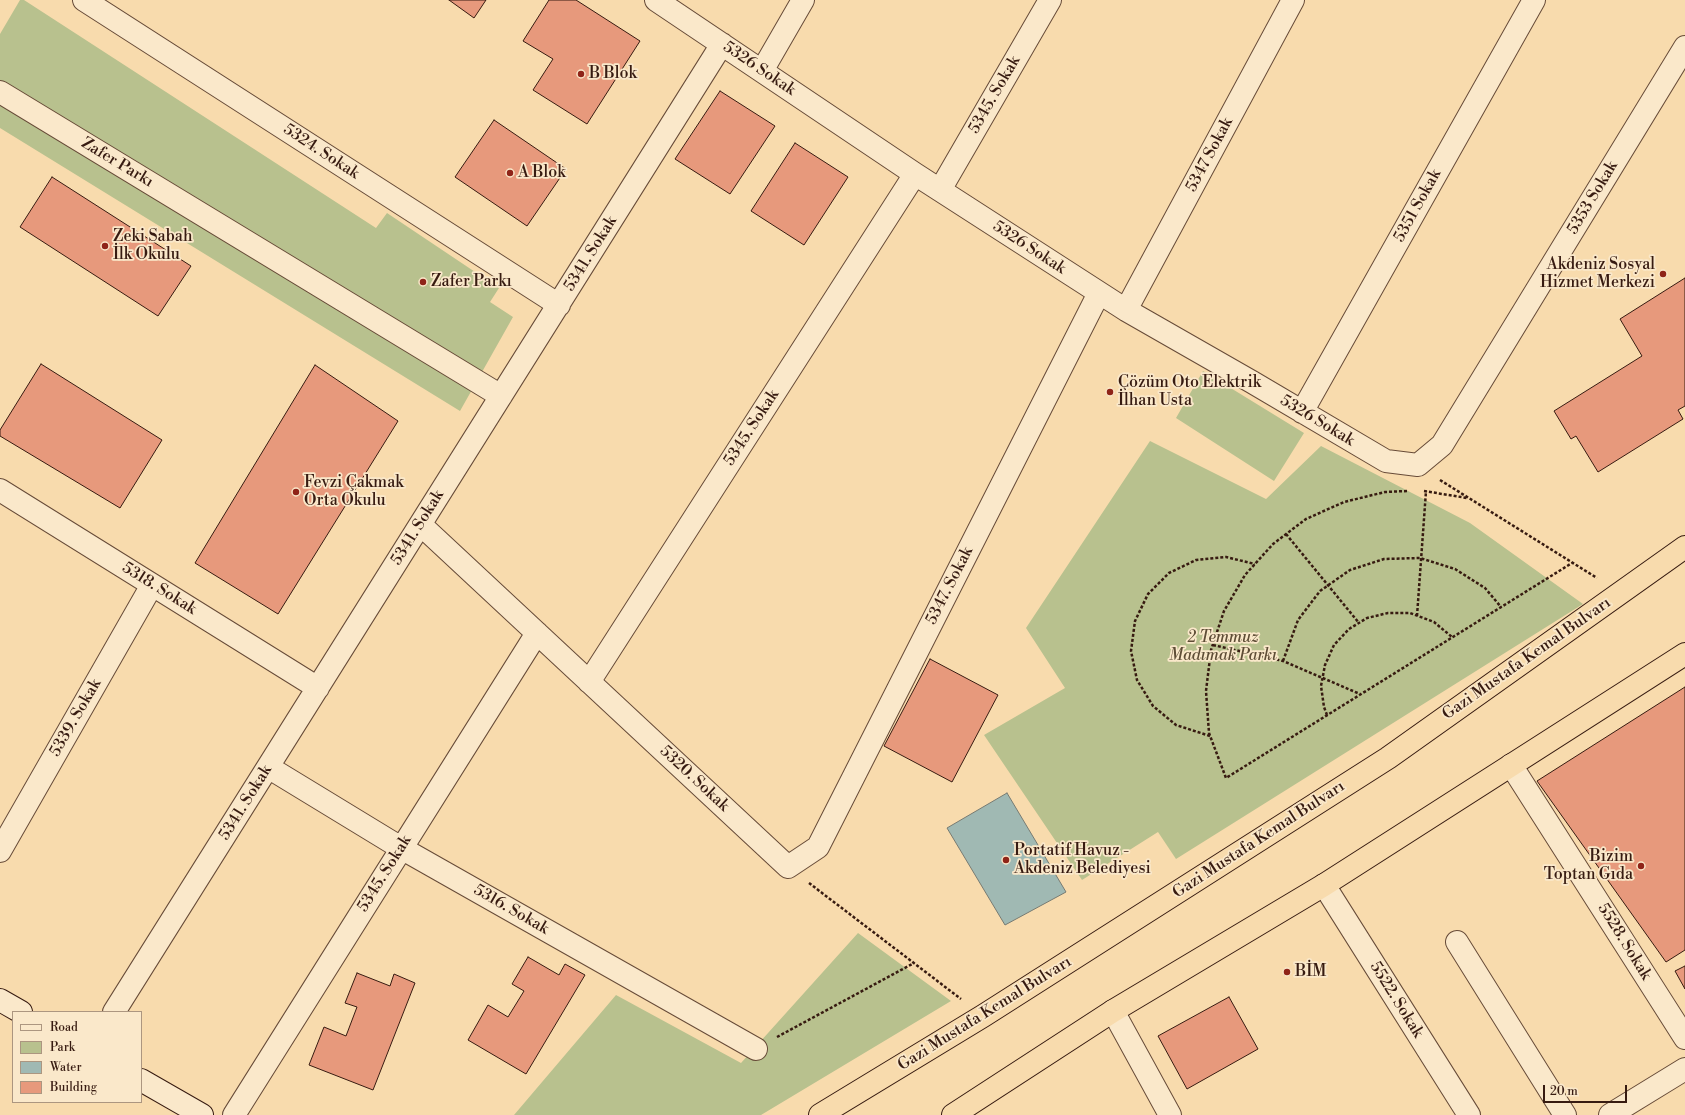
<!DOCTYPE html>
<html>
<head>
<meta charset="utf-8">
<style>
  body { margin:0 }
  #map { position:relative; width:1685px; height:1115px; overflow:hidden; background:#f8dbad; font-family:"Libre Bodoni",serif }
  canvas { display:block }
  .legend { position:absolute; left:12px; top:1011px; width:130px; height:92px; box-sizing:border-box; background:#fae8ca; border:1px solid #ac9680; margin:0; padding:5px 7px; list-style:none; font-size:12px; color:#371b11 }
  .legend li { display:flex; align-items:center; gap:8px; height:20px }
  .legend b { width:20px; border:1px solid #ac9680 }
  .scale { position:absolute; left:1543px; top:1085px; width:84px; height:18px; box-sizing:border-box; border:2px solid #371b11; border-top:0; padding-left:5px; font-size:12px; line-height:14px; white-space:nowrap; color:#371b11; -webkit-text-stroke:3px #fae8ca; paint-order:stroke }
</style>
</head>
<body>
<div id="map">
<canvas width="1685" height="1115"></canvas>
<ul class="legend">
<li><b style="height:5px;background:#fae8ca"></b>Road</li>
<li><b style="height:11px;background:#b8c18e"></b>Park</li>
<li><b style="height:11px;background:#a0b9b3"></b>Water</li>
<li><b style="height:11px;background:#e7997c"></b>Building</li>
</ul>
<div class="scale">20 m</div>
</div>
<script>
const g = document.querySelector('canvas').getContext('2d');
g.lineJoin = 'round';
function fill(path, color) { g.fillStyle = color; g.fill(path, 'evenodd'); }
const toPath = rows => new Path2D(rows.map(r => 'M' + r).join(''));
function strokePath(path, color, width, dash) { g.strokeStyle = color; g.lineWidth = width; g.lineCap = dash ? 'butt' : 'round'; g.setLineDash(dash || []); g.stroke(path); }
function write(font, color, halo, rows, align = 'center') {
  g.font = font + ' "Libre Bodoni",serif'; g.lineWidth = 3.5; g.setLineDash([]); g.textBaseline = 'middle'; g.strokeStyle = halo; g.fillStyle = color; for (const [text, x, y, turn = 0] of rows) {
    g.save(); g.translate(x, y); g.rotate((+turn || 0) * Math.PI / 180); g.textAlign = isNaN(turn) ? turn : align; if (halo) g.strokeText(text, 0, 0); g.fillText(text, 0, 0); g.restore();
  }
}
const green = toPath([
  [20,0,24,0,376,228,387,213,499,288,490,302,513,317,460,411,0,128,0,34],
  [1203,371,1304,433,1274,481,1176,418],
  [1150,441,1266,499,1321,446,1470,523,1583,604,1176,859,1158,832,1082,880,984,735,1065,688,1026,628],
  [858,933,951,1001,761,1115,514,1115,616,995,741,1063]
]);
const water = toPath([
  [1007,793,1066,892,1005,925,947,828,1007,793]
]);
const building = toPath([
  [449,0,486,0,474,18,449,0],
  [549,0,576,0,640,41,587,124,533,90,553,59,523,41,549,0],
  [720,91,775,126,730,194,675,159,720,91],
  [494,120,566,169,527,226,455,177,494,120],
  [795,143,848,177,804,245,751,211,795,143],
  [52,177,191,266,158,316,20,227,52,177],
  [1685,278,1685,406,1678,410,1683,419,1598,472,1576,436,1571,439,1554,411,1642,356,1620,319,1685,278],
  [41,364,162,440,120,508,0,436,0,430,41,364],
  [315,365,398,421,278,614,195,563,315,365],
  [930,659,998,695,952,782,884,746,930,659],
  [1685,687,1685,950,1666,962,1537,781,1685,687],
  [528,957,559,975,565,964,585,975,526,1074,468,1040,488,1005,508,1017,524,991,512,984,528,957],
  [1685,966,1685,989,1675,971,1685,966],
  [357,973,390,986,394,974,415,983,373,1090,309,1065,324,1027,346,1036,357,1007,345,1003,357,973],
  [1229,997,1258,1049,1187,1089,1158,1036,1229,997]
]);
const path = toPath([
  [1440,480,1597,578],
  [1407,491,1385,492,1344,502,1306,519,1273,544,1245,575,1224,611,1211,650,1206,691,1209,733,1226,778,1572,563],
  [1424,491,1467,498],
  [1286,534,1359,623],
  [1417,616,1426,491],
  [1213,645,1283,661,1360,694],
  [1283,661,1298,620,1320,591,1350,570,1384,559,1420,558,1455,569,1485,588,1501,607],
  [1327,715,1324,707,1321,686,1325,665,1334,645,1349,629,1367,618,1388,613,1410,613,1434,622,1452,637],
  [1210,736,1176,725,1153,706,1137,680,1131,651,1135,621,1148,594,1169,573,1196,560,1226,557,1255,564],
  [809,883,961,999],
  [777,1037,914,963]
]);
const street = toPath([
  [84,0,559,305],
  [656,0,915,174,1126,310,1252,382,1386,461,1418,465,1442,445,1685,47],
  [762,71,803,0],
  [0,92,501,396],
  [940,190,1050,0],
  [1126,310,1293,0],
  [1302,412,1534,0],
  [0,490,318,688],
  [421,525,788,867,818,847,1099,293],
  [589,682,915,174],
  [1511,765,1685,1038],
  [268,767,401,848,756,1049],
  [0,851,152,585],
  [1324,885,1469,1115],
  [1457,942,1565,1115],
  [1113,1011,1170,1115],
  [114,1012,722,44],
  [234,1115,537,633],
  [1610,1115,1685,1069]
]);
const secondary = toPath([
  [0,1000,21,1012],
  [141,1080,202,1115]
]);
const highway = toPath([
  [820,1115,983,1016,1388,758,1685,547],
  [953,1115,1113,1011,1324,885,1685,654]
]);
const markers = [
  [581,74,4,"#8f2418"],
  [510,173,4,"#8f2418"],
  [105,246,4,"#8f2418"],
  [1663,274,4,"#8f2418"],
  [423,282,4,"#8f2418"],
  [1110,392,4,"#8f2418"],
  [296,492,4,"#8f2418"],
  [1006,860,4,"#8f2418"],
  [1641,866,4,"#8f2418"],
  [1287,972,4,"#8f2418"]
];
const streetNames = [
  ["5326 Sokak",759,69,34],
  ["5345. Sokak",995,95,-60],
  ["5324. Sokak",321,152,33],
  ["5347 Sokak",1210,155,-62],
  ["Zafer Parkı",117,163,31],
  ["5353 Sokak",1593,198,-59],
  ["5351 Sokak",1418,206,-61],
  ["5326 Sokak",1029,248,33],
  ["5341. Sokak",591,254,-58],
  ["5326 Sokak",1317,421,31],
  ["5345. Sokak",752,428,-57],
  ["5341. Sokak",418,528,-58],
  ["5347. Sokak",950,586,-63],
  ["5318. Sokak",159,589,32],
  ["Gazi Mustafa Kemal Bulvarı",1527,659,-35],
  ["5339. Sokak",76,718,-60],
  ["5320. Sokak",694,779,43],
  ["5341. Sokak",246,803,-58],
  ["Gazi Mustafa Kemal Bulvarı",1259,840,-33],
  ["5345. Sokak",385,874,-58],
  ["5316. Sokak",511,910,30],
  ["5528. Sokak",1624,942,58],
  ["5522. Sokak",1396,1000,58],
  ["Gazi Mustafa Kemal Bulvarı",985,1014,-32]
];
const poiNames = [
  ["B Blok",589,74],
  ["A Blok",518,173],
  ["Zeki Sabah",113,237],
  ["İlk Okulu",113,255],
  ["Akdeniz Sosyal",1655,265,"right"],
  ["Hizmet Merkezi",1655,283,"right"],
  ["Zafer Parkı",431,282],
  ["Çözüm Oto Elektrik",1118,383],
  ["İlhan Usta",1118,401],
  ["Fevzi Çakmak",304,483],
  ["Orta Okulu",304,501],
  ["Portatif Havuz -",1014,851],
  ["Akdeniz Belediyesi",1014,869],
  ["Bizim",1633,857,"right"],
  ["Toptan Gıda",1633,875,"right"],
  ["BİM",1295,972]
];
const parkNames = [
  ["2 Temmuz",1223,638],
  ["Madımak Parkı",1223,656]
];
fill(green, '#b8c18e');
fill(water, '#a0b9b3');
strokePath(water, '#767a72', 1);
fill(building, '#e7997c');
strokePath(building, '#371b11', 1);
strokePath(street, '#674b38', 24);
strokePath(secondary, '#371b11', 24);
strokePath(highway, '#371b11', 24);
strokePath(path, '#371b11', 2.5, [3, 2]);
strokePath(street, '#fae8ca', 22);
strokePath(secondary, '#fae8ca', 22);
strokePath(highway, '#f8dbad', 22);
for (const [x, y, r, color] of markers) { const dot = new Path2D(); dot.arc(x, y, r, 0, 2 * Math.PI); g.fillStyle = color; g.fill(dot); strokePath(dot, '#fae8ca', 1.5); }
write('16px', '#371b11', '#fae8ca', streetNames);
write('16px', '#371b11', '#fae8ca', poiNames, 'left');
write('italic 16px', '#5e4d36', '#fae8ca', parkNames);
</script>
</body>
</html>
